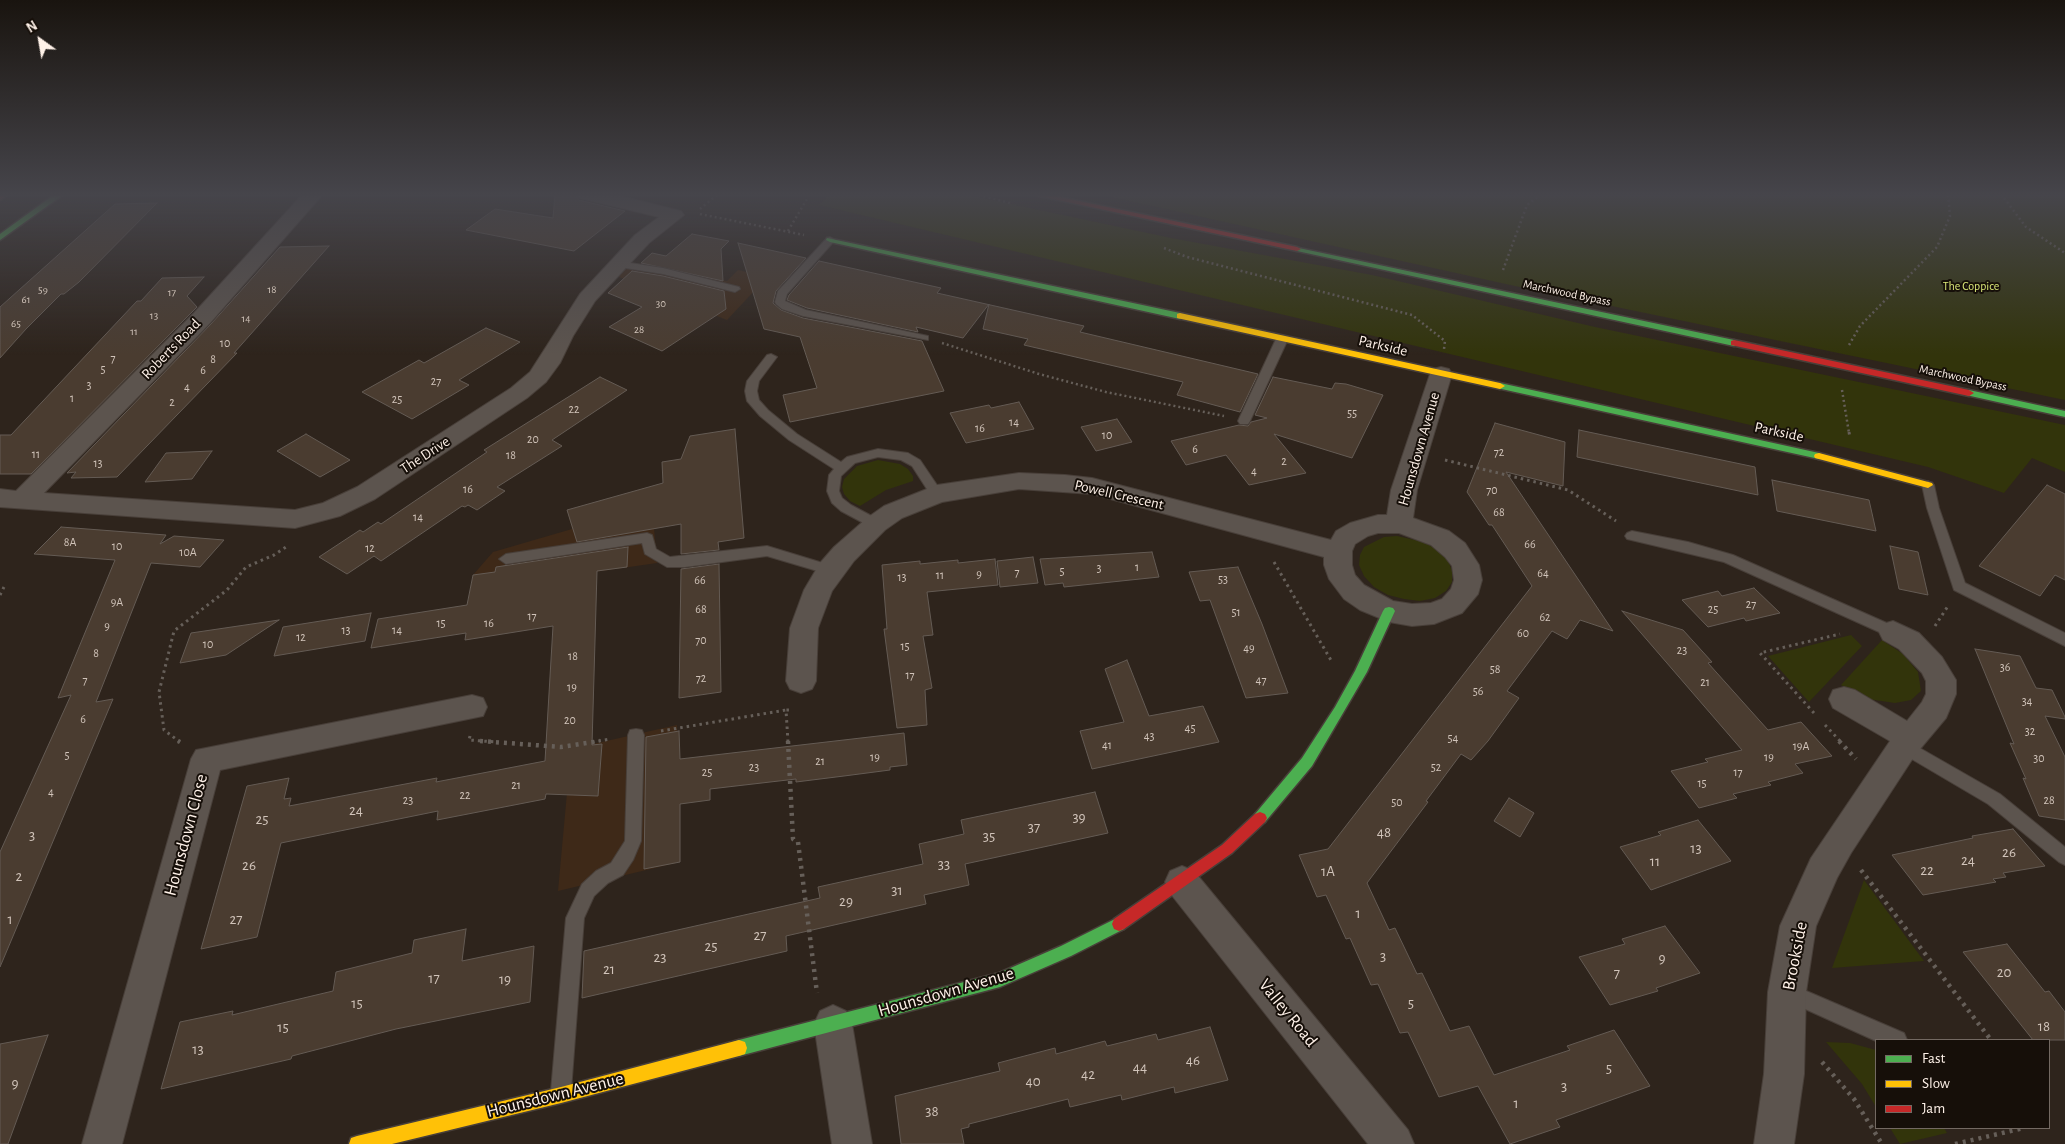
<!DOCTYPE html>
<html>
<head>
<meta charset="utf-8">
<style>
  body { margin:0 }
  #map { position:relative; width:2065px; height:1144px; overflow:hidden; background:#2e241c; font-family:"Alegreya Sans",sans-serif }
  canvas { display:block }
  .legend { position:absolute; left:1875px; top:1039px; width:175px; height:90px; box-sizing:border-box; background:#160f09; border:1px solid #736962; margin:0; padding:6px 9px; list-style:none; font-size:15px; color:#fef1e8 }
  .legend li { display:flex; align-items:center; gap:10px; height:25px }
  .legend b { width:25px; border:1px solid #736962 }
  .north { position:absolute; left:15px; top:15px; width:50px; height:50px; -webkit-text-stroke:4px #160f09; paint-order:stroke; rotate:328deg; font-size:14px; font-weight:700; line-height:20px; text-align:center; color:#fef1e8 }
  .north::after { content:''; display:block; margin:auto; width:18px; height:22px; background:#fef1e8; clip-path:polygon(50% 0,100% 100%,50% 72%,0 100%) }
</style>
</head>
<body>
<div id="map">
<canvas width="2065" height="1144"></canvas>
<ul class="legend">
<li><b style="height:6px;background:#4caf50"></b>Fast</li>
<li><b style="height:6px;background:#ffc107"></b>Slow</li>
<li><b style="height:6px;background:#c62828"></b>Jam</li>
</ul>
<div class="north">N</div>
</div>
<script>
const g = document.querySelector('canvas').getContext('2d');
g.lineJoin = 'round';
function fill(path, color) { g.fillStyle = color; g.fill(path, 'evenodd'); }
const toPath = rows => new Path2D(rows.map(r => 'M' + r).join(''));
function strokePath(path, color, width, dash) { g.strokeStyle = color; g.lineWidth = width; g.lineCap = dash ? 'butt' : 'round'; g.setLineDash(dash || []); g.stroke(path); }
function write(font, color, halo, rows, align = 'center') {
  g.font = font + ' "Alegreya Sans",sans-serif'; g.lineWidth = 4; g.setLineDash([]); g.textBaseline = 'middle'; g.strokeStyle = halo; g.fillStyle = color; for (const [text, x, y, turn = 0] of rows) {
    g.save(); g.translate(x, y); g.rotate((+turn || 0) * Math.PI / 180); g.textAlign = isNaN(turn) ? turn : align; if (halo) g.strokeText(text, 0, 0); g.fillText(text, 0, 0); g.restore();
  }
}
const built = toPath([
  [652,253,686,260,675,271,727,281,738,270,765,276,758,287,727,320,614,275,624,263,640,264],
  [646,488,652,505,657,563,470,590,473,575,493,552,572,529,567,510],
  [677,725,680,862,558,891,571,749]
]);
const green = toPath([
  [830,194,964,194,1171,238,1372,275,1595,327,2065,425,2065,472,2032,458,2004,493,1928,467,819,205],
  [1098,194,2065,194,2065,400,1515,286],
  [878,460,900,464,908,469,913,476,913,481,886,490,860,506,850,501,844,494,842,487,844,479,857,466],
  [1397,536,1424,542,1438,550,1448,560,1452,571,1452,582,1446,591,1435,598,1420,601,1404,599,1388,595,1374,587,1364,576,1359,565,1360,555,1364,547,1384,537],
  [1851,635,1862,646,1809,702,1768,656],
  [1882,640,1903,654,1918,672,1921,691,1911,700,1895,703,1868,699,1841,685],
  [1864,880,1924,961,1832,968],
  [1826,1042,1850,1043,1876,1050,1876,1107,1862,1084],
  [1890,1128,1944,1128,1947,1133,1900,1144]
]);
const building = toPath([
  [555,194,575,194,579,200,625,211,574,251,466,230,495,209,553,218,555,194],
  [157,203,79,282,64,294,61,294,26,329,0,358,0,307,115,204,157,203],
  [692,234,729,241,721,249,723,281,641,263,652,253,666,256,692,234],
  [738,243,806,258,776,291,773,303,781,310,803,318,922,341,944,391,790,422,783,395,817,388,800,337,764,329,738,243],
  [329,246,234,353,237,353,117,477,71,478,76,472,67,473,211,324,280,247,329,246],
  [819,261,941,288,937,293,1084,326,1080,332,1258,374,1240,412,1177,395,1183,382,1024,345,1028,339,983,329,989,304,963,338,916,327,918,332,807,308,787,300,789,295,819,261],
  [632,271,663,276,724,291,726,309,662,351,609,327,642,307,608,293,632,271],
  [204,277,187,296,197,307,31,474,0,474,0,435,11,435,137,301,141,301,162,278,204,277],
  [486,328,520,342,459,380,469,385,412,419,362,392,419,360,424,363,486,328],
  [600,377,627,390,552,440,562,446,497,487,505,491,477,510,468,505,465,507,462,506,381,561,374,556,347,574,319,557,360,530,363,532,378,522,381,524,487,452,484,450,600,377],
  [1273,377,1332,389,1335,383,1346,384,1383,395,1352,458,1274,434,1306,473,1249,485,1226,455,1186,465,1171,441,1239,425,1248,426,1251,422,1267,418,1255,415,1273,377],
  [1019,402,1034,429,966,443,950,413,989,405,991,408,1019,402],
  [1117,419,1132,442,1096,451,1081,427,1117,419],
  [1495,423,1565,442,1563,486,1506,472,1613,631,1580,620,1567,639,1552,631,1507,691,1519,698,1488,741,1471,760,1461,754,1426,801,1428,802,1367,883,1389,930,1395,928,1417,974,1422,973,1450,1031,1469,1026,1494,1075,1570,1050,1567,1046,1614,1030,1650,1086,1556,1120,1560,1127,1510,1144,1478,1086,1439,1097,1408,1032,1400,1033,1378,984,1371,985,1350,938,1346,939,1326,895,1317,897,1299,855,1328,849,1532,586,1492,525,1489,525,1467,492,1495,423],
  [735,429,744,538,718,542,719,550,681,554,681,524,577,542,567,510,663,483,662,462,681,459,690,436,735,429],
  [1579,430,1755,467,1758,495,1577,457,1579,430],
  [306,434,350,460,320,477,277,451,306,434],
  [212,451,192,479,145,482,166,453,212,451],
  [1772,480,1869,500,1876,531,1777,511,1772,480],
  [2047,485,2065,494,2065,580,2055,575,2040,596,1979,566,2047,485],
  [61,527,166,535,160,544,174,536,224,540,200,567,151,563,96,702,113,699,0,967,0,852,71,695,58,698,115,560,34,554,61,527],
  [1890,546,1918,552,1928,595,1899,589,1890,546],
  [628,547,627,567,597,571,592,745,602,744,598,796,546,794,545,799,437,820,438,811,281,843,257,937,201,949,247,786,289,778,284,799,291,798,289,806,437,778,436,782,545,761,553,626,465,640,466,633,371,648,378,619,467,605,473,575,495,572,496,567,628,547],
  [1152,552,1159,577,1064,587,1063,583,1045,585,1040,559,1152,552],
  [1033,557,1038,583,1000,587,997,561,1033,557],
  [995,559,998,585,927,592,933,635,923,636,932,688,925,690,927,725,897,728,884,629,887,629,882,565,920,561,920,564,958,560,958,563,995,559],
  [719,564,721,692,679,698,681,569,719,564],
  [1238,567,1262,624,1288,693,1246,698,1210,600,1200,601,1189,572,1238,567],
  [1754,588,1780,613,1746,621,1744,618,1708,627,1682,600,1718,591,1722,596,1754,588],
  [1622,611,1683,630,1712,662,1708,663,1768,730,1801,722,1832,756,1795,764,1803,773,1768,782,1771,785,1733,794,1737,798,1699,808,1671,771,1708,762,1705,759,1742,750,1622,611],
  [371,613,365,641,274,656,283,627,371,613],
  [279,620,226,655,180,663,191,633,279,620],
  [1975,649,2020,656,2036,688,2052,690,2065,717,2065,719,2045,716,2065,757,2065,820,2039,816,2023,778,2026,779,2010,743,2014,744,1975,649],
  [1127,660,1149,716,1203,706,1219,742,1092,769,1080,731,1124,722,1105,669,1127,660],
  [679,731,680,759,904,733,907,765,890,767,890,770,844,776,796,782,796,779,710,789,710,800,680,804,680,862,644,869,646,737,679,731],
  [1095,792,1108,833,965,864,969,885,924,895,926,904,786,936,787,951,582,998,584,951,820,898,818,887,923,864,919,844,964,834,961,820,1095,792],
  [1509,798,1534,813,1520,837,1494,821,1509,798],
  [1698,820,1731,861,1651,890,1620,847,1661,835,1658,832,1698,820],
  [2013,829,2045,866,2003,873,2006,877,1993,879,1996,882,1923,895,1892,855,1973,838,1972,836,2013,829],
  [1665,926,1700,973,1656,988,1658,991,1610,1005,1579,957,1625,944,1622,939,1665,926],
  [466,929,462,961,534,946,530,1002,396,1029,292,1056,291,1059,161,1089,180,1022,233,1011,232,1015,333,991,336,972,412,953,414,940,466,929],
  [2007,944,2045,992,2049,991,2065,1012,2065,1040,2033,1040,1963,952,2007,944],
  [1210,1027,1228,1080,1175,1093,1174,1087,1122,1100,1121,1095,1070,1107,1068,1099,969,1124,969,1127,961,1129,964,1144,901,1144,895,1096,1000,1071,998,1063,1055,1048,1056,1054,1105,1041,1107,1046,1156,1034,1158,1040,1210,1027],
  [48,1035,8,1144,0,1144,0,1044,48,1035]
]);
const pathFar2 = toPath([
  [974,194,1010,203],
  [2001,194,2026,227,2065,253],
  [700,209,718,194],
  [700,214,804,235],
  [788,231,810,194],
  [1164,248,1187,257,1412,315,1445,341,1444,349],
  [1503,270,1527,205,1541,194],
  [942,343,1039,374,1106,392,1224,416],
  [1849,345,1860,326,1937,247,1950,216,1948,194],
  [1842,390,1849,433]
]);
const pathFar1 = toPath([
  [1849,432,1850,438],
  [1445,460,1568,490,1616,521],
  [1274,562,1332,662],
  [0,595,4,587],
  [1935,626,1948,606],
  [1814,713,1760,653,1840,634],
  [1825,725,1841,742],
  [661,731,786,710],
  [470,736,469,740,496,742],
  [180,742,164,730,159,692,174,631,227,590,246,567,274,555,289,545],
  [592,742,611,739],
  [788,742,786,710,791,710]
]);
const path = toPath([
  [178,741,180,742],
  [480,741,561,747,600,741],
  [788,741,793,839,798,842,817,993],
  [1839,741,1856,759],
  [1861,870,1991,1040],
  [1822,1062,1854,1099,1882,1144],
  [1955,1144,2024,1128]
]);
const lane = toPath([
  [830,237,835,240,787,294,785,301,806,310,928,336,928,340,803,316,782,309,776,304,775,302,778,291,827,238,830,237],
  [617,261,663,268,739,287,740,289,735,292,663,274,613,266,613,262,617,261],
  [1282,336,1288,339,1250,421,1248,424,1240,424,1238,421,1276,339,1282,336],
  [771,354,777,357,759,381,757,391,759,400,768,410,797,434,841,462,847,457,878,449,908,453,920,460,943,494,942,497,932,497,912,466,901,460,878,457,855,463,841,476,839,491,842,498,851,505,881,521,883,524,881,527,871,527,841,511,832,503,827,491,829,475,834,469,789,440,760,416,747,401,745,391,747,381,767,355,771,354],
  [1928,481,1934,485,1939,508,1965,583,2065,633,2065,646,1954,590,1927,508,1922,485,1928,481],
  [1632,531,1688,542,1733,555,1898,628,1900,632,1898,636,1893,637,1888,636,1724,562,1627,539,1625,536,1627,533,1632,531],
  [647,533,652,535,656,549,670,557,767,546,836,567,838,570,831,575,767,556,685,567,667,567,645,554,642,543,506,564,499,559,506,554,647,533],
  [636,729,642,730,644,735,641,841,633,860,623,875,608,883,594,896,584,918,571,1091,568,1098,561,1101,554,1098,551,1091,566,918,582,884,596,871,611,863,625,841,628,735,630,730,636,729],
  [1904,739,2000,794,2065,847,2065,865,2059,862,1988,804,1898,751,1896,746,1898,741,1904,739],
  [1790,984,1904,1033,1907,1040,1876,1041,1783,999,1781,993,1783,987,1790,984]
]);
const street = toPath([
  [303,194,323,194,210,323,44,493,295,510,323,503,357,487,511,388,530,372,580,294,635,235,659,217,579,198,577,194,612,194,681,211,684,215,649,243,595,301,573,336,560,363,546,382,527,398,375,499,340,516,295,528,0,507,0,489,16,491,194,313,303,194],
  [1441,367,1449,369,1452,374,1417,490,1413,518,1449,531,1465,543,1479,565,1482,580,1478,594,1462,613,1434,624,1412,626,1389,622,1360,610,1344,599,1329,579,1324,565,1324,557,1092,494,1019,489,942,502,902,518,885,530,854,561,832,591,818,628,816,681,812,689,801,693,790,689,786,681,790,628,804,590,820,563,834,547,867,518,884,506,937,485,1019,473,1065,475,1092,478,1331,540,1336,531,1350,523,1378,515,1387,515,1391,490,1430,374,1433,369,1441,367],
  [1378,533,1399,533,1431,545,1445,557,1452,566,1454,580,1451,589,1442,599,1431,603,1412,604,1393,601,1364,585,1355,575,1352,565,1352,551,1355,544,1368,536,1378,533],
  [1893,621,1919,633,1942,657,1956,680,1956,694,1946,718,1915,755,1851,853,1837,878,1816,926,1806,992,1804,1074,1794,1144,1754,1144,1764,1074,1768,992,1780,926,1811,858,1890,741,1833,708,1829,699,1833,690,1844,687,1855,690,1907,721,1922,702,1926,694,1926,681,1922,673,1899,649,1883,640,1879,632,1883,624,1893,621],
  [472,695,483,698,487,707,483,716,220,770,122,1144,82,1144,191,759,196,750,472,695],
  [1182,866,1194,871,1408,1130,1414,1144,1368,1144,1170,893,1165,882,1170,871,1182,866],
  [833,1005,846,1011,852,1024,872,1144,832,1144,814,1024,820,1011,833,1005]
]);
const fast = toPath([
  [55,194,64,194,0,240,0,234,55,194],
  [827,238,1180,313,1184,316,1180,319,830,242,826,240,827,238],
  [1294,247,1734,340,1739,343,1734,346,1297,251,1293,249,1294,247],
  [1500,383,1819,453,1824,456,1819,459,1497,388,1495,386,1500,383],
  [1969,390,2065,411,2065,417,1966,395,1966,391,1969,390],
  [1389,607,1393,608,1395,611,1367,672,1312,766,1265,822,1260,824,1255,822,1253,818,1255,814,1302,758,1335,707,1355,671,1383,611,1385,608,1389,607],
  [1119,917,1124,919,1126,924,1124,929,1071,956,1000,987,739,1056,733,1054,731,1048,733,1042,739,1040,999,973,1061,946,1119,917]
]);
const slow = toPath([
  [1180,313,1500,383,1505,386,1500,389,1177,318,1177,314,1180,313],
  [1819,453,1932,483,1933,485,1928,488,1815,458,1814,456,1815,454,1819,453],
  [739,1040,745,1042,747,1048,745,1054,739,1056,561,1103,392,1144,349,1144,351,1138,357,1136,561,1087,739,1040]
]);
const jam = toPath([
  [0,194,8,194,0,200,0,194],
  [1030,194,1046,194,1297,247,1301,249,1297,251,1030,194],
  [1734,340,1969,390,1974,393,1969,396,1731,345,1731,341,1734,340],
  [1260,812,1265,814,1267,818,1265,822,1232,853,1124,929,1119,931,1114,929,1112,924,1114,919,1222,845,1255,814,1260,812]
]);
const farNumbernames = [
  ["59",43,290],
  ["18",272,290],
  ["17",172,293],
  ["61",26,300],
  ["30",661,304],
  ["13",154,316],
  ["14",246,319],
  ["65",16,324],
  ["28",639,330],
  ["11",134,332]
];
const farParknames = [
  ["The Coppice",1971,286]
];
const farStreetnames = [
  ["Marchwood Bypass",1567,293,12],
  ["Marchwood Bypass",1963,378,12]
];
const numberNames = [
  ["10",225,343],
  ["7",113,358],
  ["8",213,359],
  ["5",103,369],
  ["6",203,370],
  ["27",436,381],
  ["3",89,385],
  ["4",187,387],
  ["1",72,398],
  ["25",397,399],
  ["2",172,402],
  ["22",574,409],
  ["55",1352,413],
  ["14",1014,422],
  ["16",980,428],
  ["10",1107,435],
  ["20",533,439],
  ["6",1195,449],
  ["72",1499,452],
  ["11",36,454],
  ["18",511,455],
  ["2",1284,461],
  ["13",98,463],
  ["4",1254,471],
  ["16",468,489],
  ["70",1492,490],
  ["68",1499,512],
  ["14",418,517],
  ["8A",70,542],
  ["66",1530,544],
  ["10",117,546],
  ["12",370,548],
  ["10A",188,552],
  ["1",1137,567],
  ["3",1099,568],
  ["5",1062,571],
  ["7",1017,572],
  ["64",1543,573],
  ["9",979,574],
  ["11",940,575],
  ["13",902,577],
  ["53",1223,579],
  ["66",700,580],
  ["9A",117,602],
  ["27",1751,604],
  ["68",701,609],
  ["25",1713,609],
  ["51",1236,612],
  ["17",532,616],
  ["62",1545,617],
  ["15",441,623],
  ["16",489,623],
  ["9",107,626],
  ["13",346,630],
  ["14",397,630],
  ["60",1523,633],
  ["12",301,637],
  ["70",701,640],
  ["10",208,644],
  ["15",905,646],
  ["49",1249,648],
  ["23",1682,650],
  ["8",96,653],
  ["18",573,656],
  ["36",2005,667],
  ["58",1495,669],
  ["17",910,675],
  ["72",701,678],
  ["7",85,680],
  ["47",1261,680],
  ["21",1705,682],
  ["19",572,687],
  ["56",1478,691],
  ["34",2027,701],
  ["6",83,719],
  ["20",570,720],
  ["45",1190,728],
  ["32",2030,731],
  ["43",1149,736],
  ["54",1453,738],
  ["41",1107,745],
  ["19A",1801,746],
  ["5",67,755],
  ["19",875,757],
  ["19",1769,757],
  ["30",2039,758],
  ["21",820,761],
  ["23",754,767],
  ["52",1436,767],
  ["25",707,772],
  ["17",1738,772],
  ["15",1702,783],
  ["21",516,785],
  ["4",51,792],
  ["22",465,795],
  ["23",408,800],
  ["28",2049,800],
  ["50",1397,802]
];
const streetNames = [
  ["Parkside",1383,346,13],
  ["Roberts Road",171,349,-46],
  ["Parkside",1779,432,12],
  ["Hounsdown Avenue",1419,449,-74],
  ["The Drive",425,455,-33],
  ["Powell Crescent",1119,495,13]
];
const nearNumbernames = [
  ["24",356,810],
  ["39",1079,817],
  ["25",262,819],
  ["37",1034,827],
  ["48",1384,832],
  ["3",32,835],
  ["35",989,836],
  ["13",1696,848],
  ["26",2009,852],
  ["24",1968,860],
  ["11",1655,861],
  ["33",944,864],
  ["26",249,865],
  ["22",1927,870],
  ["1A",1328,871],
  ["2",19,876],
  ["31",897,890],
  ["29",846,901],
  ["1",1358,913],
  ["1",10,919],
  ["27",236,919],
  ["27",760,935],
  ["25",711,946],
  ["3",1383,956],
  ["23",660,957],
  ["9",1662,958],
  ["21",609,969],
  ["20",2004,972],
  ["7",1617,973],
  ["17",434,978],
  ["19",505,979],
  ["15",357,1003],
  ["5",1411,1003],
  ["18",2044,1026],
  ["15",283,1027],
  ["13",198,1049],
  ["46",1193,1060],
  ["44",1140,1067],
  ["5",1609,1068],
  ["42",1088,1074],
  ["40",1033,1081],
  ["9",15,1083],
  ["3",1564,1086],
  ["1",1516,1103],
  ["38",932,1111]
];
const nearStreetnames = [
  ["Hounsdown Close",186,835,-75],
  ["Brookside",1795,956,-79],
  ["Hounsdown Avenue",946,992,-16],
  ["Valley Road",1288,1013,51],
  ["Hounsdown Avenue",555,1095,-14]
];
fill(built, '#3e2918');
fill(green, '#32340b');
fill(building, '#4a3c30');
strokePath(building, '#645b54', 1);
strokePath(lane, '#483f39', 2);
strokePath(street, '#483f39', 2);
strokePath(fast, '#483f39', 3);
strokePath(slow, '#483f39', 3);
strokePath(jam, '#483f39', 3);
strokePath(pathFar2, '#665f59', 2.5, [2, 3]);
strokePath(pathFar1, '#665f59', 3, [2.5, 4]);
strokePath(path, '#665f59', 4.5, [3, 5]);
fill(lane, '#5c544e');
fill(street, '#5c544e');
fill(fast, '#4caf50');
fill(slow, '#ffc107');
fill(jam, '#c62828');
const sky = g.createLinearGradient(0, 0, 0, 355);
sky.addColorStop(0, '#19140f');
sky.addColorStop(0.55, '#46454b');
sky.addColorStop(1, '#46454b00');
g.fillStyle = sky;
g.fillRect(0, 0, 2065, 355);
write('11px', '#d1c4ba', null, farNumbernames);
write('12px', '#dbe878', '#160f09', farParknames);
write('12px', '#fef1e8', '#160f09', farStreetnames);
write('12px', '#d1c4ba', null, numberNames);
write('15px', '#fef1e8', '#160f09', streetNames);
write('15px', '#d1c4ba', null, nearNumbernames);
write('18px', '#fef1e8', '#160f09', nearStreetnames);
</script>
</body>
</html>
